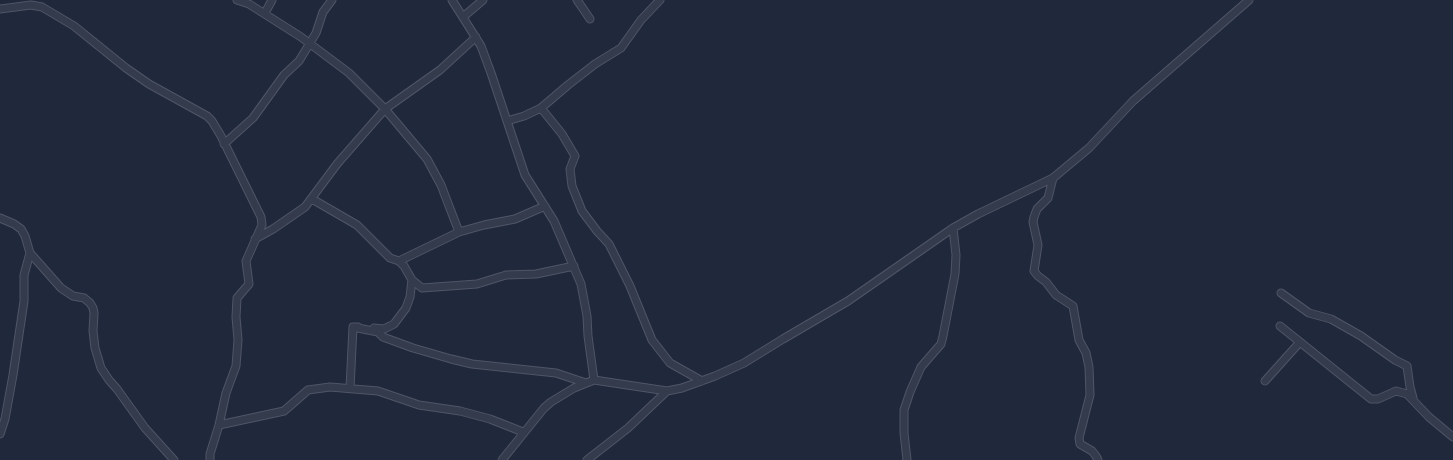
<!DOCTYPE html>
<html>
<head>
<meta charset="utf-8">
<style>
  body { margin:0 }
  canvas { display:block; background:#20283c }
</style>
</head>
<body>
<canvas width="1453" height="460"></canvas>
<script>
const g = document.querySelector('canvas').getContext('2d');
g.lineJoin = 'round';
const toPath = rows => new Path2D(rows.map(r => 'M' + r).join(''));
function strokePath(path, color, width, dash) { g.strokeStyle = color; g.lineWidth = width; g.lineCap = dash ? 'butt' : 'round'; g.setLineDash(dash || []); g.stroke(path); }
const street = toPath([
  [237,0,249,4,301,37,349,73,385,109,427,159,441,185,459,232],
  [452,0,481,46,491,73,525,175,554,221,581,284,587,316,588,336,594,380],
  [577,0,590,19],
  [0,9,31,5,42,7,74,26,126,68,149,84,207,116,212,121,221,136,261,217,262,225,246,261,249,284,237,298,236,317,238,340,236,366,226,393,219,425,210,454,210,460],
  [265,13,272,0],
  [463,17,483,0],
  [541,108,562,134,575,156,570,169,572,186,582,211,597,231,609,244,630,286,652,340,670,363,702,381],
  [507,121,524,116,541,108,568,85,595,64,621,48,641,20,660,0],
  [224,144,253,118,284,75,299,61,316,33,323,12,332,0],
  [1053,178,1048,198,1037,209,1034,217,1033,222,1038,245,1034,271,1038,276,1046,282,1056,295,1073,306,1079,340,1086,353,1089,367,1090,395,1079,438,1080,444,1092,451,1096,456,1098,460],
  [312,199,357,225,390,258,399,261,404,266,412,280,422,288,477,284,506,275,536,274,574,266],
  [0,218,14,224,21,229,25,236,30,253,24,275,24,301,13,375,5,419,0,434],
  [255,239,273,229,305,207,337,164,385,109,440,70,476,37],
  [30,253,61,288,73,296,84,298,90,303,93,308,94,313,93,331,95,348,101,368,109,380,117,389,145,428,174,460],
  [399,261,459,232,484,225,515,219,545,206],
  [1281,293,1309,313,1331,319,1361,336,1395,360,1407,366,1410,387,1413,398],
  [1280,326,1371,399,1378,399,1396,391,1407,394,1429,417,1453,437],
  [353,327,378,332,383,337,413,348,451,359,472,364,556,373,586,383],
  [374,328,384,329,394,324,406,308,410,297,412,280],
  [1265,381,1300,342],
  [350,388,353,327,358,327],
  [219,425,284,411,308,390,330,387,378,391,419,405,460,411,490,419,523,432],
  [502,460,544,408,551,402,574,388,594,380,667,391,682,388,715,376,744,363,783,339,848,301,953,228,978,214,1053,178,1089,148,1133,101,1249,0],
  [587,460,628,428,667,391],
  [907,460,904,433,904,410,910,392,921,367,941,344,943,336,955,274,956,255,953,228]
]);
strokePath(street, '#4f5567', 9);
strokePath(street, '#343b4c', 7);
</script>
</body>
</html>
